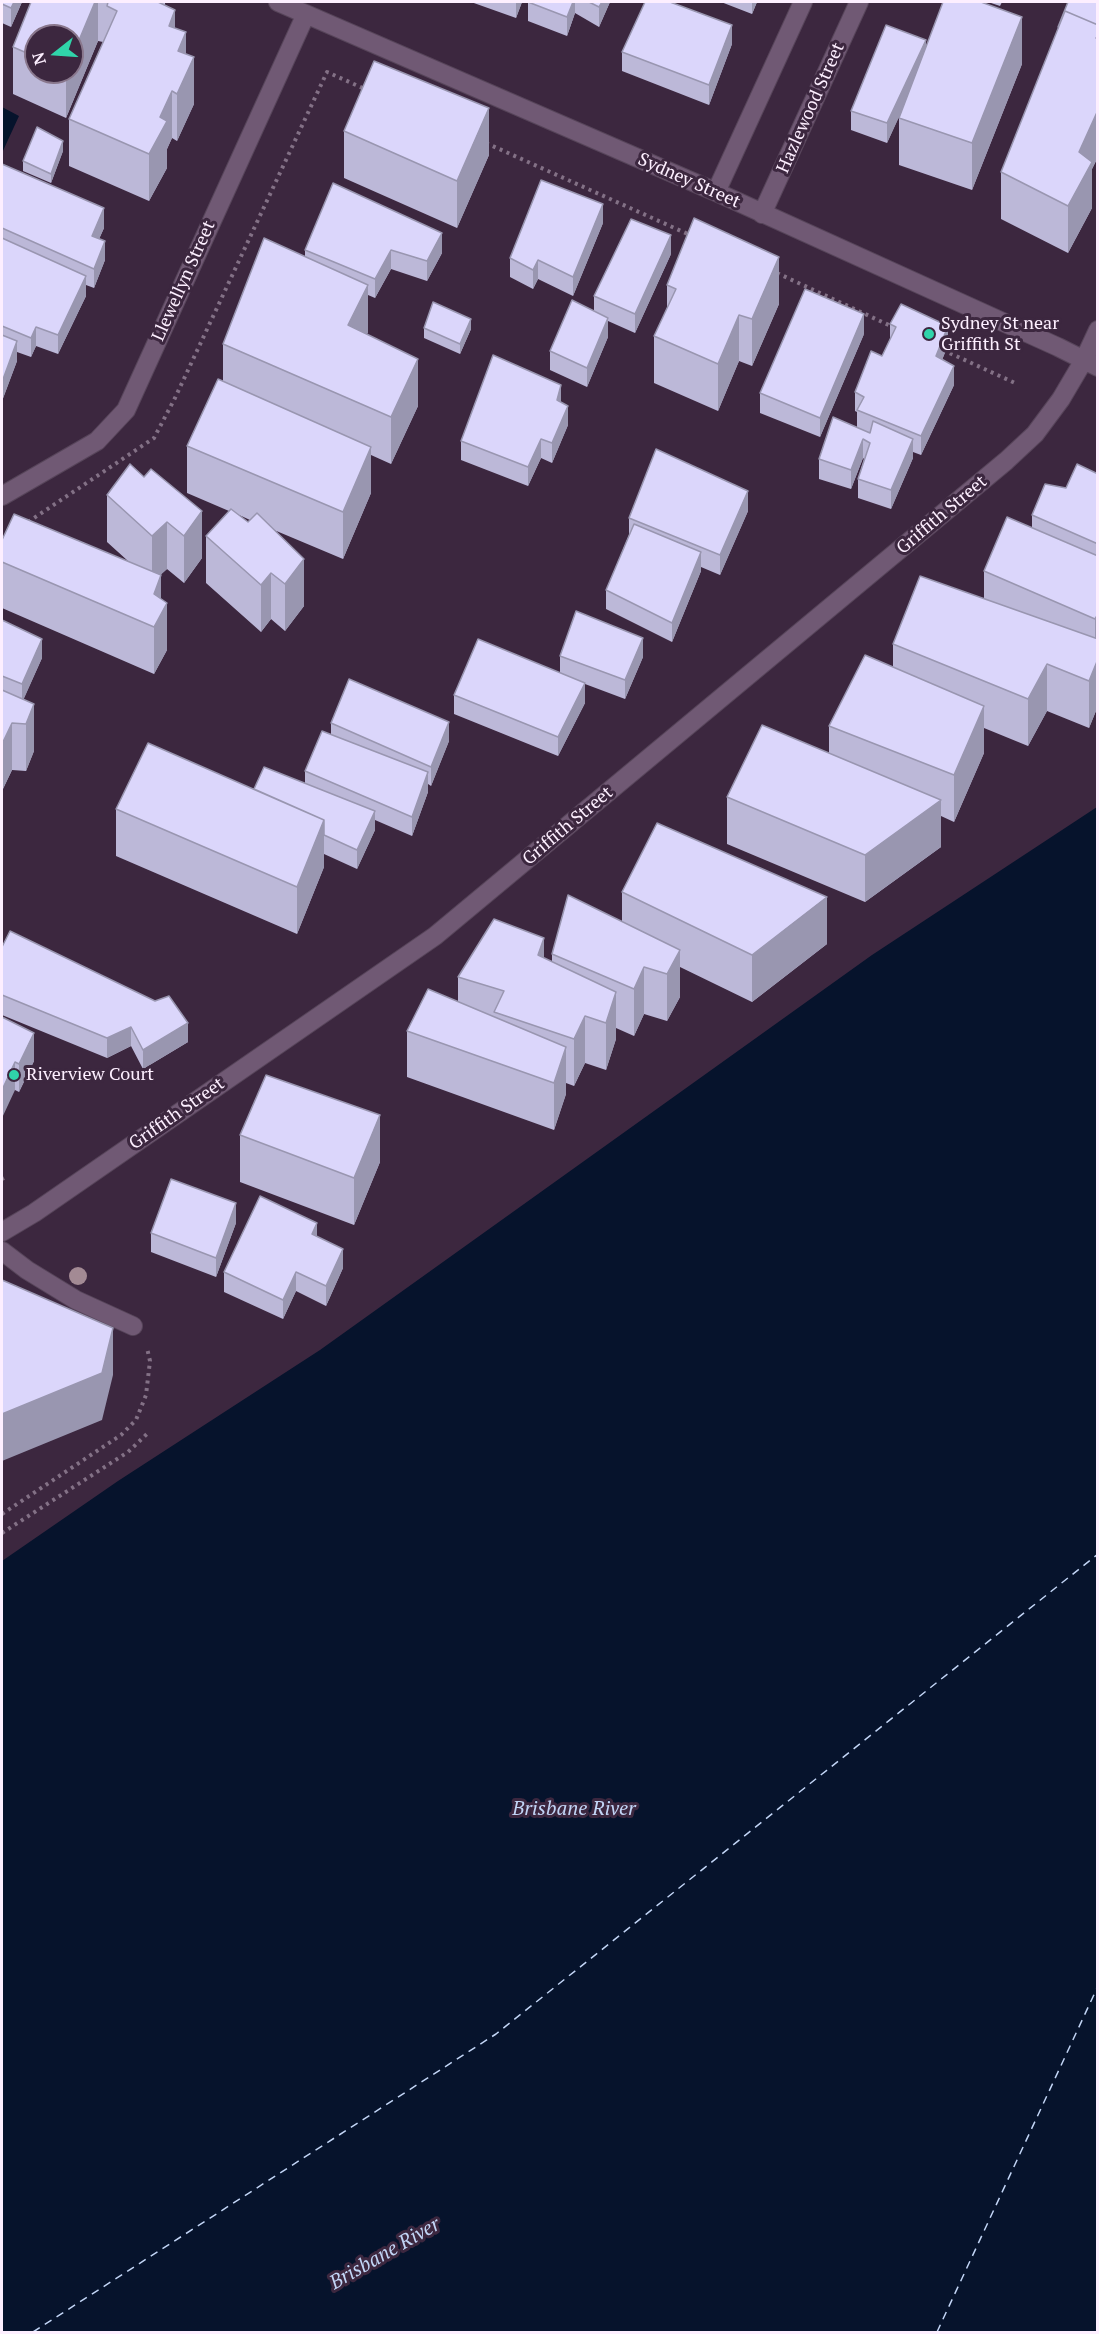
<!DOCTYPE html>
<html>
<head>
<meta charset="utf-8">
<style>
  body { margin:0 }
  #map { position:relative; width:1099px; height:2334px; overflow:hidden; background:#3c273f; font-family:"PT Serif",serif }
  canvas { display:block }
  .frame { position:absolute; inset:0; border:3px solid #fdefff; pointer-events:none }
  .north { position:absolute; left:24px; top:24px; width:60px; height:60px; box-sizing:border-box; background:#3c273f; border:2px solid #89778c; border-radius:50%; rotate:253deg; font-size:16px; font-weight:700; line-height:24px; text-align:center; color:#fdefff }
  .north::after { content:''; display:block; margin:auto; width:21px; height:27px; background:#30d4aa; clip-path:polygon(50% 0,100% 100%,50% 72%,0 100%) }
</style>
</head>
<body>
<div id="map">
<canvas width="1099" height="2334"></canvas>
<div class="frame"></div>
<div class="north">N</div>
</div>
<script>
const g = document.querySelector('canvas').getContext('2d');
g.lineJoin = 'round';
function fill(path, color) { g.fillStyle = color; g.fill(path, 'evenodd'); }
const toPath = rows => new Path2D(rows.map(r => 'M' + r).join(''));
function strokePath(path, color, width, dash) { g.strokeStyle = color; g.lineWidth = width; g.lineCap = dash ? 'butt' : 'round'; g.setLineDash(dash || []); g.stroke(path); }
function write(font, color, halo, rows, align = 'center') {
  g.font = font + ' "PT Serif",serif'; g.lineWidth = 6; g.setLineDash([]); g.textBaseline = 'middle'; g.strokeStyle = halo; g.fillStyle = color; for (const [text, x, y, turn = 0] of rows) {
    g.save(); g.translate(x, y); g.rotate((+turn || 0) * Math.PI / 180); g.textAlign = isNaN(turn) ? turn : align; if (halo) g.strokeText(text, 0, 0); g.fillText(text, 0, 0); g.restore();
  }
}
const water = toPath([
  [2,107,19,116,2,153],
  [1097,807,1097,2332,2,2332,2,1561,118,1481,320,1350,872,955]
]);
const ferry = toPath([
  [33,2332,496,2034,1098,1554],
  [937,2332,1098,1986]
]);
const path = toPath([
  [486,143,690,235],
  [777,273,893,327],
  [943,350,1015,383],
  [28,522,154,438,175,398,327,72,367,90],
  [2,1179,4,1178],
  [2,1514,121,1435,136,1420,146,1395,150,1361,147,1348],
  [2,1533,128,1452,149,1432]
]);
const minor = toPath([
  [278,2,716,192,1058,347,1098,367],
  [716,192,803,2],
  [762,214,859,2],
  [2,496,97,441,126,410,306,14],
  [2,1232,34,1213,435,936,1006,461,1035,434,1061,399,1084,360,1098,330],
  [2,1251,27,1270,76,1300,133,1326]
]);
const trees = [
  [78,1276]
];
const wall = toPath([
  [2,2,22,2,11,27,2,23],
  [31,2,165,2,165,5,186,54,194,104,177,141,172,138,167,149,167,168,149,201,69,166,69,119,103,42,98,41,66,118,13,94,13,47],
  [36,36,72,72,36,72],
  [471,2,522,2,516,18],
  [528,2,610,2,599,27,575,13,567,36,528,21],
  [721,2,757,2,752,14],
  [988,2,1002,2,1000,6],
  [1098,2,1098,157,1092,169,1092,208,1068,253,1001,219,1001,172],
  [732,44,709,105,622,71,622,52],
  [926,46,1022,64,972,190,899,165,899,118,901,112,887,143,851,130,851,111],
  [344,131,489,155,457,228,344,178],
  [63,151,51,183,23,171,23,161],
  [2,164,104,228,99,239,105,260,94,288,86,285,86,296,58,354,36,346,31,357,17,352,17,361,2,401],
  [333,183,442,253,427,281,391,269,375,298,368,295,368,332,367,334,418,406,391,464,371,455,371,493,343,559,274,530,304,606,285,631,271,619,261,632,206,583,206,536,229,511,187,493,187,446,223,381,223,344,305,257,305,250],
  [237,514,250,520,248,522],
  [603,223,573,296,538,279,533,289,510,277,510,258],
  [671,254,635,333,608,321,608,337,587,387,550,370,550,351,594,311,594,296],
  [667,285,779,304,752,366,739,361,718,411,654,383,654,336,667,308],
  [890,324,948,345,942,360,954,385,921,455,913,452,913,458,891,509,858,498,858,479,864,459,863,458,851,489,819,479,819,459,857,427,857,412,855,411,855,392,882,356,890,339],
  [424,328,471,329,460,354,424,338],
  [864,334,820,437,760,413,760,393],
  [561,402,568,425,552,463,541,458,528,486,461,460,461,441],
  [130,464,202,558,184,583,167,569,161,574,161,599,167,650,154,674,2,608,2,540,128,561,107,542,107,495],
  [1098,474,1098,706,1089,728,1047,711,1028,746,984,728,984,753,954,822,941,816,941,847,865,902,727,844,727,797,829,753,829,726,893,667,893,644,984,599,984,571,1032,528,1032,515,1066,488],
  [748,511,720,575,701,567,701,571,672,642,606,609,606,590,629,535,629,518],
  [2,620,42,658,23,700,34,751,26,771,12,770,2,791],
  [560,656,643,657,625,699,585,684,585,703,558,756,454,714,454,695,560,673],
  [331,723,449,741,431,786,428,784,428,792,412,836,375,820,375,830,357,869,324,854,324,867,297,934,116,856,116,809,305,783,305,771,331,735],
  [622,892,827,944,752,1002,680,967,680,997,667,1021,644,1014,634,1036,616,1028,616,1039,606,1070,585,1063,574,1086,566,1083,566,1094,554,1130,407,1077,407,1031,458,1001,458,977,544,958,552,962,552,954,622,922],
  [2,947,188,1042,143,1069,131,1046,107,1058,2,1015],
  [2,1017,34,1061,19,1092,15,1090],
  [240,1135,380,1162,354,1225,240,1182],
  [236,1223,216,1277,151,1252,151,1233],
  [317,1236,343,1268,326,1306,296,1291,283,1319,224,1292,224,1272]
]);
const shadedWall = toPath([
  [14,2,22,2,11,27,11,8],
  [95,2,98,2,98,41,66,118,66,72,72,72,72,57],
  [516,2,522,2,516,18],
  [573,2,575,2,575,13,567,36,567,17],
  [602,2,610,2,599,27,599,7],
  [752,2,757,2,752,14],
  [175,10,175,57,169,26],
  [1022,17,1022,64,972,190,972,143],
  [732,25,732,44,709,105,709,85],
  [186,32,186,75,194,57,194,104,177,141,177,94,178,51],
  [926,40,926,59,887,143,887,123],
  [172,91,172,138,167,149,167,168,149,201,149,154,160,117],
  [489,108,489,155,457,228,457,181],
  [1098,110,1098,157,1092,169,1092,208,1068,253,1068,206,1079,152],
  [63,141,63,151,51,183,51,174],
  [603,204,603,223,573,296,573,277],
  [104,208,104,228,92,255,92,236],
  [442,233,442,253,427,281,427,261],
  [671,235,671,254,635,333,635,314],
  [105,241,105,260,94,288,94,269],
  [391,250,391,269,375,298,375,279],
  [779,257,779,304,752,366,752,319],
  [538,260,538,279,533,289,533,270],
  [86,276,86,296,58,354,58,335],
  [368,285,368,332,348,372,348,325],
  [864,314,864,334,820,437,820,418],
  [739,315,739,361,718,411,718,364],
  [608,318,608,337,587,387,587,368],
  [471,319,471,329,460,354,460,344],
  [948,326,948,345,936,375,936,356],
  [36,327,36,346,31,357,31,338],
  [17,341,17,361,2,401,2,382],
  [418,359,418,406,391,464,391,417],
  [954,366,954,385,921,455,921,436],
  [561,385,561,404,557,400],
  [568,406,568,425,552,463,552,443],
  [541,439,541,458,528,486,528,467],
  [863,439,863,458,851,489,851,470],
  [913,439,913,458,891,509,891,490],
  [371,447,371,493,343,559,343,512],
  [748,491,748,511,720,575,720,555],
  [202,511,202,558,184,583,184,536],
  [167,522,167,569,152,583,152,536],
  [701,552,701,571,672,642,672,623],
  [304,559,304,606,285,631,285,584],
  [271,573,271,619,261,632,261,585],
  [161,575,161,613,167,603,167,650,154,674,154,594],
  [1098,614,1098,706,1089,728,1089,681,1095,666,1095,619],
  [643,638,643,657,625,699,625,680],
  [42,639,42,658,22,703,22,684],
  [1047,664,1047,711,1028,746,1028,699],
  [585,683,585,703,558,756,558,737],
  [34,704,34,751,26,771,26,724],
  [984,706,984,753,954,822,954,775],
  [449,722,449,741,431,786,431,767],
  [12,723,12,770,2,791,2,744],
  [428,772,428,792,412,836,412,817],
  [941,800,941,847,865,902,865,855],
  [375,811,375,830,357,869,357,850],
  [324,820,324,867,297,934,297,887],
  [827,897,827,944,752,1002,752,955],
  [544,938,544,985,538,955],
  [680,950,680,997,667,1021,667,974],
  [644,967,644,1014,634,1036,634,989],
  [616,992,616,1039,606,1070,606,1023],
  [585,1016,585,1063,574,1086,574,1039],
  [188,1023,188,1042,143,1069,143,1050],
  [131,1027,131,1046,107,1058,107,1038],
  [34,1033,34,1061,19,1092,19,1064],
  [566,1047,566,1094,554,1130,554,1083],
  [15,1062,15,1090,2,1118,2,1090],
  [380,1115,380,1162,354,1225,354,1178],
  [236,1203,236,1223,216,1277,216,1258],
  [317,1223,317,1242,312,1234],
  [343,1249,343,1268,326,1306,326,1286],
  [296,1272,296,1291,283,1319,283,1300],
  [113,1328,113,1375,102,1420,2,1461,2,1414]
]);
const building = toPath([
  [2,2,14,2,11,8,2,4,2,2],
  [31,2,95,2,72,57,72,36,36,36,36,57,13,47,31,2],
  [108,2,158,2,175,10,169,26,186,32,178,51,194,57,177,94,172,91,160,117,167,121,149,154,69,119,117,11,107,6,108,2],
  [528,2,573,2,567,17,528,2],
  [589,2,602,2,599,7,589,2],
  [645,2,670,2,732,25,709,85,622,52,645,2],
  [943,2,981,2,1022,17,972,143,899,118,943,2],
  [1068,2,1098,2,1098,25,1065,11,1058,27,1068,2],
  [1065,11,1098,25,1098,36,1096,38,1098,39,1098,110,1079,152,1092,162,1068,206,1001,172,1065,11],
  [886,25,926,40,887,123,851,111,886,25],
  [374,61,489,108,457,181,344,131,374,61],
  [37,127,63,141,51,174,23,161,37,127],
  [2,164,104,208,92,236,105,241,94,269,2,228,2,164],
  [541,180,603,204,573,277,538,260,533,270,510,258,541,180],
  [333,183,442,233,427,261,391,250,375,279,305,250,333,183],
  [694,218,779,257,752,319,739,315,718,364,654,336,676,289,667,285,694,218],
  [631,219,671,235,635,314,594,296,631,219],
  [2,238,86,276,58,335,36,327,31,338,2,326,2,238],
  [264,238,368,285,348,325,418,359,391,417,223,344,264,238],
  [805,289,864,314,820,418,760,393,805,289],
  [572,300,608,318,587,368,550,351,572,300],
  [433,302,471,319,460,344,424,328,433,302],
  [901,304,948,326,936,356,954,366,921,436,857,410,864,397,855,392,871,351,882,356,896,327,890,324,901,304],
  [2,335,17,341,2,382,2,335],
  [493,355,561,385,557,400,568,406,552,443,541,439,528,467,461,441,493,355],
  [218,379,371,447,343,512,187,446,218,379],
  [833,417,870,433,873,421,913,439,891,490,858,479,870,443,863,439,851,470,819,459,833,417],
  [656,449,748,491,720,555,629,518,656,449],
  [130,464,144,477,151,469,202,511,184,536,167,522,152,536,107,495,130,464],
  [1077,464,1098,474,1098,544,1032,515,1045,484,1066,488,1077,464],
  [231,509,248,522,257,513,304,559,285,584,271,573,261,585,206,536,231,509],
  [14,514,161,575,154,594,167,603,154,627,2,562,2,540,14,514],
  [1007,517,1098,556,1098,614,1095,619,984,571,1007,517],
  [634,524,701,552,672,623,606,590,634,524],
  [920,576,1098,639,1098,659,1089,681,1047,664,1028,699,893,644,920,576],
  [576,611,643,638,625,680,560,656,576,611],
  [2,620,42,639,22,684,2,676,2,620],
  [478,639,585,683,558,737,454,695,478,639],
  [865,655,984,706,954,775,829,726,865,655],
  [349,679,449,722,431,767,331,723,349,679],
  [2,690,34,704,26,724,12,723,2,744,2,690],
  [762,725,941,800,865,855,727,797,762,725],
  [322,731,428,772,412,817,305,771,322,731],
  [148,743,324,820,297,887,116,809,148,743],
  [264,767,375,811,357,850,324,835,324,820,254,789,264,767],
  [657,823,827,897,752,955,622,892,657,823],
  [568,895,680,950,667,974,644,967,634,989,552,954,568,895],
  [494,919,544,938,538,955,616,992,606,1023,585,1016,574,1039,494,1012,504,991,458,977,494,919],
  [10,931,155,1001,169,996,188,1023,143,1050,131,1027,107,1038,2,995,2,947,10,931],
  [428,989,566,1047,554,1083,407,1031,428,989],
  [2,1017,34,1033,19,1064,15,1062,2,1090,2,1017],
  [266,1075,380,1115,354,1178,240,1135,266,1075],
  [171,1179,236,1203,216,1258,151,1233,171,1179],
  [260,1196,317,1223,312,1234,343,1249,326,1286,296,1272,283,1300,224,1272,260,1196],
  [2,1280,113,1328,102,1373,2,1414,2,1280]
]);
const markers = [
  [929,334,6,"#30d4aa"],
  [14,1075,6,"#30d4aa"]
];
const streetNames = [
  ["Hazlewood Street",811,108,-66],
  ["Sydney Street",689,181,24],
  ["Llewellyn Street",184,281,-66],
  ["Griffith Street",942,515,-40],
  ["Griffith Street",568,826,-40],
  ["Griffith Street",177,1114,-35]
];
const poiNames = [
  ["Sydney St near",941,324],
  ["Griffith St",941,345],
  ["Riverview Court",26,1075]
];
const waterNames = [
  ["Brisbane River",574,1809],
  ["Brisbane River",385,2254,-30]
];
fill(water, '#06132c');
strokePath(ferry, '#c2d5f6', 1.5, [8, 6]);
strokePath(minor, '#57455a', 20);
strokePath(path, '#837186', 4, [3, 4.5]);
strokePath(minor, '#705974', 18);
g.fillStyle = '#a38a94';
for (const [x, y] of trees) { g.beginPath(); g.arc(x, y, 9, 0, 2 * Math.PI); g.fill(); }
fill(wall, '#bcb8d8');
fill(shadedWall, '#9996b0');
fill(building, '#dbd6fb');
strokePath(building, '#9996b0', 1.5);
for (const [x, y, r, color] of markers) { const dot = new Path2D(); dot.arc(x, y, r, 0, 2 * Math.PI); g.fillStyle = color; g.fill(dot); strokePath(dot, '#3c273f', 2); }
write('18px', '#fdefff', '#3c273f', streetNames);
write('18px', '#fdefff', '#3c273f', poiNames, 'left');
write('italic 20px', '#c2d5f6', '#3c273f', waterNames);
</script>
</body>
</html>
